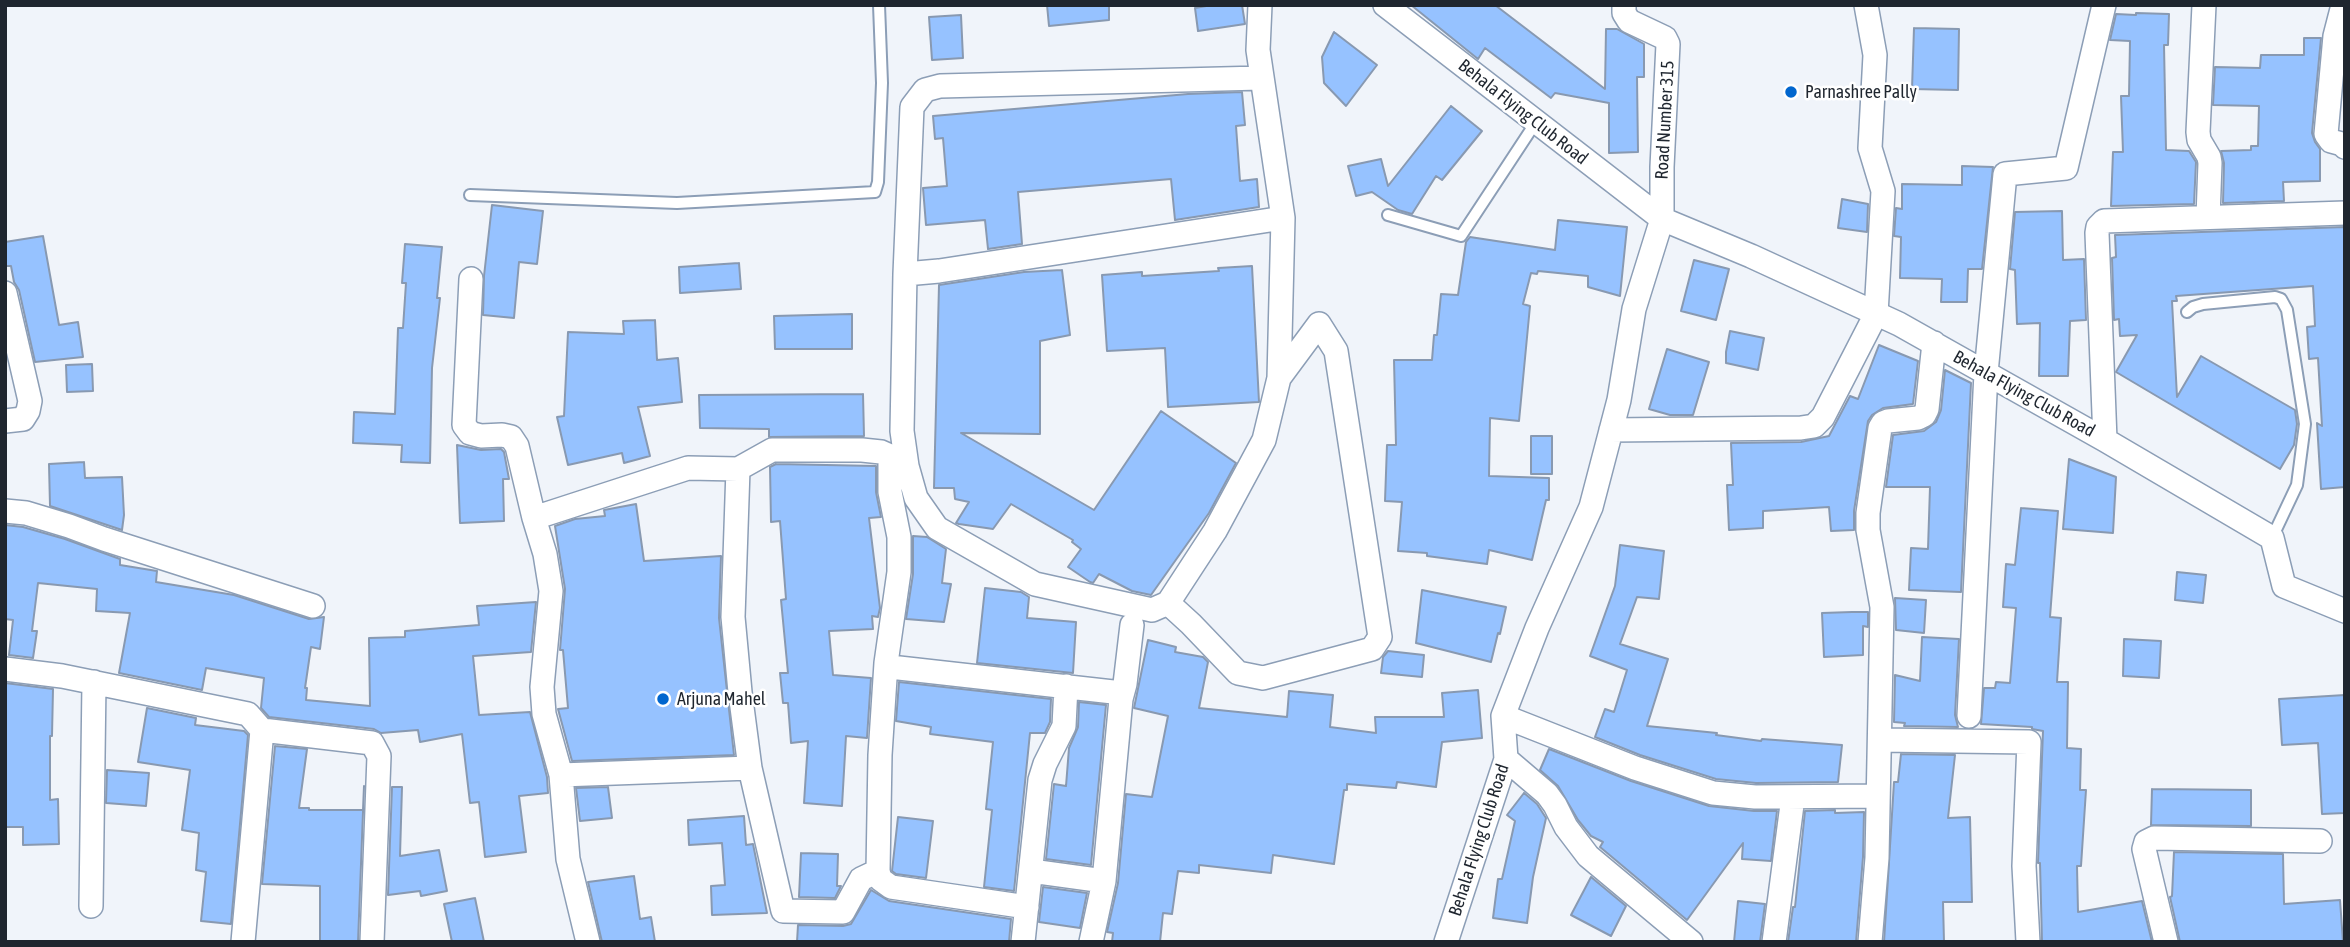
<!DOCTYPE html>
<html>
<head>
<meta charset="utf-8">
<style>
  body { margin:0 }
  #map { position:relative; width:2350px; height:947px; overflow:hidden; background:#f0f4fa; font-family:"Asap Condensed",sans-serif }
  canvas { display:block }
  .frame { position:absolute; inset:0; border:7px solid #1f262f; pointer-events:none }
</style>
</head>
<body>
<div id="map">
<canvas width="2350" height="947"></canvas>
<div class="frame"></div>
</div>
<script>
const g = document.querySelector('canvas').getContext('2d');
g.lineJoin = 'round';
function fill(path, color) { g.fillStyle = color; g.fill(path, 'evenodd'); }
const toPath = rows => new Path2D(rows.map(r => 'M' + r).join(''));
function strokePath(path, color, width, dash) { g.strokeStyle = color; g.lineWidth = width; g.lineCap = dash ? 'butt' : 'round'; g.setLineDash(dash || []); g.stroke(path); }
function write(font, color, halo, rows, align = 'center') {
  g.font = font + ' "Asap Condensed",sans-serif'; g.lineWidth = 5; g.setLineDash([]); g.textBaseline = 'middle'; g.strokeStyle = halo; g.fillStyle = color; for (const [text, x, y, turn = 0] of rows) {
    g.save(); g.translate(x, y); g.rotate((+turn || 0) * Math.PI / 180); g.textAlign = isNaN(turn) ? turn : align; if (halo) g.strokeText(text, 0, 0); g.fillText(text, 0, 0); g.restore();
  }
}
const building = toPath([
  [1047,5,1109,5,1109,20,1049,26,1047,5],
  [1212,5,1242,5,1245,24,1198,31,1195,8,1212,5],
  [1411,5,1495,5,1605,89,1606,29,1617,29,1644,44,1644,77,1637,77,1638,152,1609,153,1609,103,1555,93,1551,98,1485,48,1478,59,1411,5],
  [2136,13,2169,14,2168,45,2164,45,2166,150,2189,151,2196,162,2194,204,2111,206,2113,152,2123,152,2121,96,2129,96,2130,41,2110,40,2116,14,2136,15,2136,13],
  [961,15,963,58,932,60,929,17,961,15],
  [1914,28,1959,29,1958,90,1912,89,1914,28],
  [1334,32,1377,65,1346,106,1324,83,1322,57,1334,32],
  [2304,38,2321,38,2312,133,2315,142,2320,149,2320,181,2283,182,2284,201,2223,203,2224,163,2221,151,2251,150,2251,146,2258,146,2259,106,2213,105,2215,67,2260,68,2261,55,2304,55,2304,38],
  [1242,92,1245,125,1236,126,1240,181,1257,179,1259,207,1175,220,1171,179,1018,192,1022,244,988,249,985,220,926,225,923,188,947,186,943,138,935,139,933,116,1188,94,1242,92],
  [1451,106,1482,131,1442,180,1436,176,1412,214,1398,210,1372,192,1356,196,1348,166,1381,159,1388,186,1451,106],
  [1962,166,1993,167,1982,269,1968,269,1967,302,1941,302,1942,279,1900,278,1901,237,1894,236,1896,208,1902,209,1902,184,1962,185,1962,166],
  [1842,199,1868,204,1867,232,1838,228,1842,199],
  [492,205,543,211,537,264,519,262,514,318,483,315,484,276,492,205],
  [2062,211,2063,260,2084,259,2086,320,2070,321,2068,376,2039,376,2040,323,2017,324,2015,270,2010,269,2015,212,2062,211],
  [1558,220,1627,227,1620,296,1588,287,1588,276,1538,271,1537,274,1531,273,1523,304,1530,306,1519,421,1490,418,1489,476,1549,478,1549,500,1546,500,1532,560,1489,550,1487,564,1427,556,1427,553,1398,551,1402,502,1385,501,1387,445,1396,445,1394,360,1432,360,1434,335,1437,335,1441,294,1458,295,1466,242,1470,237,1555,250,1558,220],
  [2345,227,2345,487,2321,489,2317,423,2322,426,2318,358,2309,359,2307,327,2315,326,2313,286,2176,296,2177,301,2172,301,2177,397,2201,356,2295,410,2297,424,2294,445,2280,469,2116,372,2137,335,2120,336,2119,319,2114,320,2112,258,2116,257,2115,235,2345,227],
  [43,236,59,325,78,322,83,357,35,362,19,290,14,282,11,266,5,266,5,242,43,236],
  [405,244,442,247,437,298,440,298,432,368,430,463,401,462,402,445,353,443,354,412,395,414,398,328,403,328,406,283,402,283,405,244],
  [1694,260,1729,269,1716,320,1681,311,1694,260],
  [739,263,741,289,680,293,679,267,739,263],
  [1252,266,1259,402,1168,407,1165,348,1107,351,1102,275,1142,272,1142,276,1219,271,1218,268,1252,266],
  [1062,270,1070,335,1040,341,1040,434,961,433,1094,510,1161,411,1236,463,1209,513,1151,595,1132,591,1099,574,1093,583,1090,582,1068,567,1081,549,1072,542,1073,540,1011,504,993,529,959,524,956,523,969,502,955,499,954,488,934,488,939,285,1024,272,1062,270],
  [852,314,852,349,775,349,774,316,852,314],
  [655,320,657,360,678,358,682,402,638,407,650,456,624,463,622,453,568,465,557,417,564,416,568,332,624,334,623,321,655,320],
  [1730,331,1764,338,1758,370,1726,363,1726,352,1730,331],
  [1879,345,1918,361,1913,404,1883,408,1872,415,1868,421,1854,511,1854,530,1831,531,1829,507,1763,511,1763,528,1729,530,1727,485,1733,485,1731,443,1801,442,1829,436,1850,396,1858,399,1879,345],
  [1667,349,1709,362,1693,415,1670,415,1649,409,1667,349],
  [92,364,93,391,67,392,66,365,92,364],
  [1945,370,1971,383,1961,592,1909,590,1911,548,1928,549,1930,487,1886,487,1893,435,1924,431,1936,422,1941,410,1945,370],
  [863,394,864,436,769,437,769,429,700,428,699,395,863,394],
  [1531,436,1552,436,1552,474,1531,474,1531,436],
  [457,445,481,450,501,449,504,452,509,479,503,479,504,521,460,523,457,445],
  [2069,459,2116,477,2113,533,2063,529,2069,459],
  [84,462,85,478,122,477,124,515,122,530,50,506,49,464,84,462],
  [776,464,876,466,876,492,881,517,869,518,880,608,878,617,872,616,873,629,829,631,833,675,871,678,867,738,846,736,842,806,804,803,808,741,791,743,788,703,783,703,780,673,788,673,781,600,786,599,780,521,771,522,770,467,776,464],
  [636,504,644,561,721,556,719,618,734,755,572,761,558,709,568,708,563,650,560,650,565,589,555,526,575,519,605,516,604,510,636,504],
  [2021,508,2058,511,2050,617,2061,618,2057,682,2068,682,2067,748,2081,749,2080,790,2086,790,2081,866,2077,866,2078,912,2142,901,2152,942,2042,942,2040,863,2038,863,2043,731,2032,729,2032,727,1981,724,1984,688,1995,688,1996,682,2010,683,2016,608,2003,607,2006,564,2015,565,2021,508],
  [5,525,23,527,65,539,120,559,120,565,157,571,156,582,234,595,309,619,324,617,320,649,311,647,305,688,307,688,306,700,370,706,369,638,405,637,405,631,479,625,477,606,536,602,531,652,473,656,479,715,530,712,547,777,548,793,519,796,526,852,485,857,479,802,470,803,462,734,420,742,418,730,381,733,374,729,269,717,261,708,264,678,206,668,202,690,119,673,130,613,96,611,97,589,38,583,32,631,37,631,33,658,9,655,13,620,5,619,5,525],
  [913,536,927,537,946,549,942,583,951,584,944,622,906,619,913,574,913,536],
  [1620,545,1664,551,1659,599,1637,597,1620,644,1668,659,1647,726,1717,733,1716,735,1761,741,1762,739,1842,745,1838,782,1756,783,1716,779,1640,755,1595,737,1605,709,1614,712,1627,670,1590,656,1615,586,1620,545],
  [2177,572,2206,575,2203,603,2175,600,2177,572],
  [985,588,1021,592,1029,597,1027,618,1076,622,1073,673,977,663,985,588],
  [1422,590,1506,607,1500,634,1498,633,1491,662,1416,643,1422,590],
  [1895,598,1926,600,1924,633,1896,630,1895,598],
  [1852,612,1868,612,1868,627,1863,626,1863,655,1824,657,1822,613,1852,612],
  [1922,637,1959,639,1955,715,1958,727,1904,726,1905,723,1894,722,1895,675,1920,681,1922,637],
  [2124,639,2161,641,2159,678,2123,676,2124,639],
  [1148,640,1176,647,1175,652,1203,657,1208,662,1199,708,1287,717,1289,691,1333,695,1330,727,1376,733,1375,717,1444,717,1442,693,1478,690,1482,738,1442,742,1436,787,1397,782,1396,788,1347,784,1347,790,1344,790,1334,864,1273,855,1271,873,1199,865,1199,873,1178,871,1172,914,1163,913,1160,942,1112,942,1113,933,1107,932,1118,883,1126,794,1152,797,1168,716,1134,708,1148,640],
  [1388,651,1424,655,1422,677,1381,673,1383,657,1388,651],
  [899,682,1051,699,1050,722,1045,733,1030,733,1014,891,984,887,992,810,986,809,993,742,930,734,931,727,896,721,899,682],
  [5,683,53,689,52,736,50,736,50,800,58,799,59,844,23,845,23,827,5,827,5,683],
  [2345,695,2345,813,2322,814,2318,743,2282,745,2279,699,2345,695],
  [1079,702,1106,705,1091,865,1046,859,1054,784,1066,786,1069,748,1078,727,1079,702],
  [147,708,196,718,195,725,244,731,248,735,231,924,201,921,206,872,196,870,199,833,182,830,190,770,138,762,147,708],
  [275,746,307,749,299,808,309,808,309,810,363,810,364,786,358,942,320,942,320,886,262,884,275,746],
  [1549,749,1631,781,1709,806,1754,811,1777,811,1771,861,1742,859,1743,843,1687,920,1600,847,1603,842,1591,836,1578,820,1558,786,1540,770,1549,749],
  [1901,754,1955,755,1948,818,1970,817,1972,902,1943,902,1944,942,1884,942,1894,782,1898,782,1901,754],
  [107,770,149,773,146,806,106,803,107,770],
  [392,787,402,787,400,856,439,850,447,891,421,896,420,891,388,895,392,787],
  [608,787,612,818,580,821,576,788,608,787],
  [2152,789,2251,790,2251,826,2151,825,2152,789],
  [1524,793,1537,804,1546,818,1533,877,1527,923,1493,918,1498,879,1502,879,1515,821,1507,815,1524,793],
  [1835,810,1835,813,1864,812,1863,857,1856,942,1788,942,1793,907,1795,907,1805,811,1835,810],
  [744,816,746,845,753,844,767,913,712,915,711,886,725,885,722,843,689,845,688,820,744,816],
  [898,817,933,821,926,878,896,874,892,871,898,817],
  [2174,852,2283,854,2284,904,2340,900,2343,942,2180,942,2170,897,2172,896,2174,852],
  [801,853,838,854,837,886,841,886,835,898,799,897,801,853],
  [634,876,640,919,651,917,655,942,602,942,588,882,634,876],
  [1591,877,1626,906,1611,936,1571,915,1591,877],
  [1043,887,1087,893,1080,928,1039,922,1043,887],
  [871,890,889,901,1011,919,1009,942,797,942,798,925,843,926,851,924,871,890],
  [475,898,484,942,452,942,444,904,475,898],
  [1738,901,1765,904,1760,942,1734,942,1738,901]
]);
const lane = toPath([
  [470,195,677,203,875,192,878,182,882,83,879,5],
  [1388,215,1461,236,1536,122],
  [2187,312,2193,307,2203,304,2275,297,2281,299,2287,310,2305,424,2297,485,2272,538]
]);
const street = toPath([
  [1260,5,1258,50,1283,218,1279,378,1264,440,1215,531,1168,603,1152,610,1035,584,937,528,916,498,907,466,902,431,905,274,912,107,925,90,940,86,1261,78],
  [1385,5,1662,219,1751,256,1899,324,2105,440,2272,538,2284,586,2345,611],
  [2204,5,2198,132,2199,140,2209,157,2210,163,2208,217],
  [2343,5,2335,36,2326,134,2331,141,2342,144,2345,147],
  [905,274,939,271,1283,218],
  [471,279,464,425,470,433,481,436,502,435,511,437,517,446,534,518],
  [5,293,30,401,28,411,23,419,5,421],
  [1611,430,1801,428,1814,426,1823,417,1876,314,1883,191,1870,148,1875,55,1866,5],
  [2105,440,2097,233,2098,227,2104,221,2345,213],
  [738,469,733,617,740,692,750,768,783,911,843,912,861,879,878,871],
  [5,511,26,513,69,526,104,539,313,606],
  [1168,603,1191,624,1238,673,1263,678,1372,649,1380,637,1336,351,1319,324,1279,378],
  [886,663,880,755,878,871,880,879,891,887,1027,907],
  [5,669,62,676,248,714,262,730,372,743,379,756,372,942],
  [1503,716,1635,768,1713,793,1755,797,1878,796],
  [1969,716,1986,373,2005,174,2066,168,2104,5],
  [1880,740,2029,742,2024,866,2028,942],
  [1506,759,1547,794,1555,805,1566,827,1588,856,1691,942],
  [561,775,750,768],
  [1031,871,1104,881],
  [91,906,94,682],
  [243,942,262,730],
  [588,942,568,859,561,775,544,714,542,687,551,591,545,554,534,518,688,468,738,469,772,450,862,450,881,452,890,456,890,492,899,537,899,572,886,663,890,667,1122,693],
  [1023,942,1040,780,1045,764,1064,726,1066,686],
  [1091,942,1104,881,1121,699,1125,684,1132,625],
  [1446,942,1506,759,1503,716,1537,628,1591,507,1619,400,1634,309,1662,219,1662,167,1668,44,1665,38,1629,21,1624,13,1624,5],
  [1774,942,1793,797],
  [1870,942,1877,858,1882,607,1868,530,1868,513,1880,428,1883,423,1888,421,1918,418,1924,415,1927,409,1934,343],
  [2166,942,2144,849,2146,842,2154,838,2320,841]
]);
const markers = [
  [1791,92,7,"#0166ce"],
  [663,699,7,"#0166ce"]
];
const poiNames = [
  ["Parnashree Pally",1805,92],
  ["Arjuna Mahel",677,699]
];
const streetNames = [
  ["Behala Flying Club Road",1523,112,38],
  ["Road Number 315",1665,120,-87],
  ["Behala Flying Club Road",2024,394,29],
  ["Behala Flying Club Road",1479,840,-72]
];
fill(building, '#96c2ff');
strokePath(building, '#8899b1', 2);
strokePath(lane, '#8c9eb6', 14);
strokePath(street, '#8c9eb6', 26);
strokePath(lane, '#fff', 10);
strokePath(street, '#fff', 23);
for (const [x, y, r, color] of markers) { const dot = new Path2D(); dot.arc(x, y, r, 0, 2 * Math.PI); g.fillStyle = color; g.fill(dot); strokePath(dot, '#fff', 2.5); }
write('18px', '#1f262f', '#fff', poiNames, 'left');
write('18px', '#1f262f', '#fff', streetNames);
</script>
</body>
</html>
